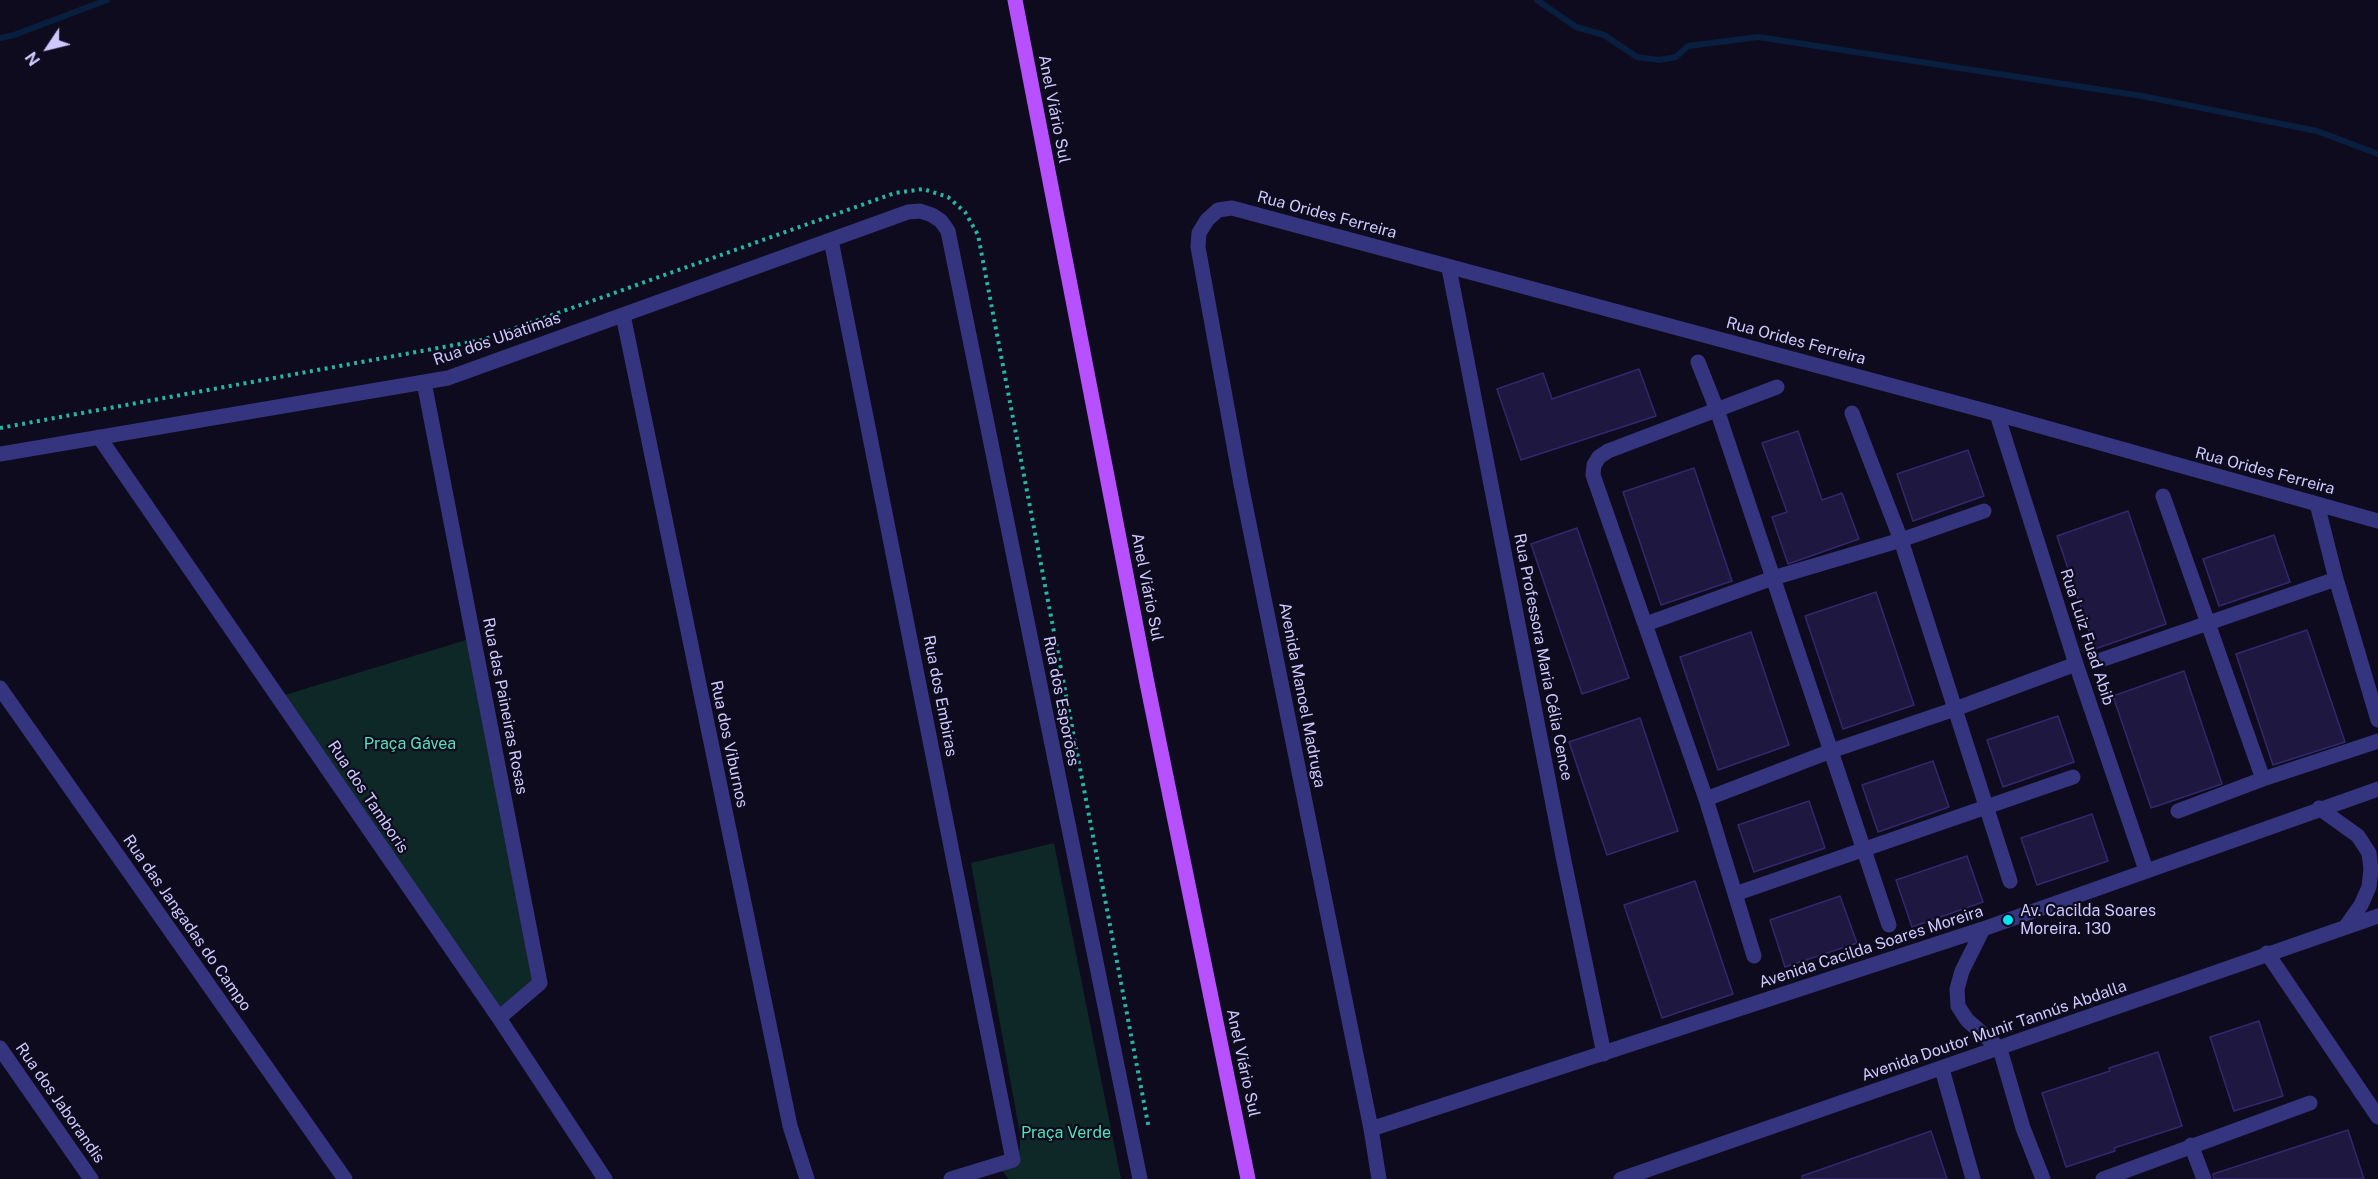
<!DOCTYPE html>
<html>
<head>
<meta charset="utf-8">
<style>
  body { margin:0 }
  #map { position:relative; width:2378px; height:1179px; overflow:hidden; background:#0e0b1e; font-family:"Public Sans",sans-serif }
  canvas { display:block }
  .north { position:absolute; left:18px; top:18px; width:60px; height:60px; -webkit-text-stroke:4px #0e0b1e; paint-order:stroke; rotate:235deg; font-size:16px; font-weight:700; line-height:24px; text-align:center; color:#cdc9ff }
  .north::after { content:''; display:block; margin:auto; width:21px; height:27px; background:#cdc9ff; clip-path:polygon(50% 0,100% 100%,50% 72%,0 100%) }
</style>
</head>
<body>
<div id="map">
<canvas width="2378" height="1179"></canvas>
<div class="north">N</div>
</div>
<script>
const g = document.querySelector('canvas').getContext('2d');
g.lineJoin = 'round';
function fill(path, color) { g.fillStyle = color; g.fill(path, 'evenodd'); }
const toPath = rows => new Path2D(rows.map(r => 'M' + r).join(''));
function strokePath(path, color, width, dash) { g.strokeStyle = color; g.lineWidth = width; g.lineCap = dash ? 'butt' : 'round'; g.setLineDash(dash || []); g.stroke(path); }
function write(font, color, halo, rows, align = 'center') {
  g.font = font + ' "Public Sans",sans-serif'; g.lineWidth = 4.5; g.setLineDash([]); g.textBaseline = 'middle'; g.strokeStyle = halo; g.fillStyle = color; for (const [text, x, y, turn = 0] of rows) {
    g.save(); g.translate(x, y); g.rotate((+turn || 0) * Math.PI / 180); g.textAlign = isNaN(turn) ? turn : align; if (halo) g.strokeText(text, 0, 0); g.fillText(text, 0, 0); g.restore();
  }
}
const green = toPath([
  [473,638,540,983,499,1018,278,697],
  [1054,843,1121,1179,1009,1179,997,1165,1013,1160,1020,1150,1020,1134,971,863]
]);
const stream = toPath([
  [1537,0,1576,27,1604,35,1637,57,1659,60,1676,57,1688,46,1758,37,2142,96,2317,131,2378,154],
  [0,38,14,35,107,0]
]);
const building = toPath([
  [1639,369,1656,416,1521,460,1497,389,1543,373,1552,399,1639,369],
  [1798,431,1822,500,1842,493,1859,539,1788,564,1772,517,1787,512,1762,443,1798,431],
  [1968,450,1984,496,1913,521,1897,474,1968,450],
  [1694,468,1732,581,1661,605,1623,492,1694,468],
  [2128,511,2166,624,2095,649,2057,536,2128,511],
  [1577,528,1629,678,1582,694,1531,544,1577,528],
  [2274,535,2290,582,2219,606,2203,559,2274,535],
  [1876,592,1914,705,1843,729,1805,616,1876,592],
  [2307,630,2345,742,2273,765,2236,654,2307,630],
  [1751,632,1789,745,1718,770,1680,657,1751,632],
  [2184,671,2222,784,2151,808,2113,696,2184,671],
  [2058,716,2074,762,2003,787,1987,740,2058,716],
  [1640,718,1678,831,1607,855,1569,742,1640,718],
  [1933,761,1949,807,1878,832,1862,785,1933,761],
  [1809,801,1825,848,1754,872,1738,825,1809,801],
  [2092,814,2108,861,2037,885,2021,838,2092,814],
  [1967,856,1983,902,1912,927,1896,880,1967,856],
  [1695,881,1733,994,1662,1018,1624,905,1695,881],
  [1840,896,1857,943,1785,967,1770,920,1840,896],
  [2259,1021,2283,1096,2234,1111,2210,1037,2259,1021],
  [2158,1052,2182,1126,2114,1148,2115,1151,2066,1167,2042,1093,2110,1071,2109,1068,2158,1052],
  [2348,1130,2364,1179,2214,1179,2213,1174,2348,1130],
  [1931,1131,1947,1179,1802,1179,1802,1176,1931,1131]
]);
const path = toPath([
  [0,428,482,340,895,193,923,189,948,197,965,212,978,235,1149,1129]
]);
const minor = toPath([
  [831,240,1013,1160,951,1179],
  [1449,268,1564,861,1604,1054],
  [623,315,790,1126,807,1179],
  [1698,362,1717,410,1889,925],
  [424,382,540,983,499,1018],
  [1852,413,1901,540,2010,881],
  [1997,414,2076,664,2146,870],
  [99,437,499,1018,605,1179],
  [0,454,448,378,908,212,920,211,932,215,941,221,948,231,1140,1179],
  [2163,496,2263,779],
  [2317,504,2336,579,2378,720],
  [1646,624,1773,578,1901,540,1984,511],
  [2101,660,2336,579],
  [0,688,345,1179],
  [1706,799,1831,751,1955,709,2076,664],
  [2319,808,2358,836,2369,853,2371,869,2369,887,2361,905,2346,926],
  [2178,811,2263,779,2378,741],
  [1735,894,2073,777],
  [1983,929,1962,971,1957,989,1958,1006,1967,1020,2000,1049,2023,1128,2043,1179],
  [2267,953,2378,1117],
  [1754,956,1706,799,1593,475,1594,465,1599,457,1608,451,1777,387],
  [0,1048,91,1179],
  [1942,1069,1973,1179],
  [1371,1129,1983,929,2378,789],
  [2191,1145,2204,1179],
  [1379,1179,1371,1129,1241,484,1198,247,1199,233,1207,220,1218,210,1232,208,1997,414,2378,521],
  [1621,1179,2378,916],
  [2103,1179,2310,1103]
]);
const major = toPath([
  [1015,0,1147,683,1248,1179]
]);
const markers = [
  [2008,920,6,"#00e5f4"]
];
const streetNames = [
  ["Anel Viário Sul",1054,109,79],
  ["Rua Orides Ferreira",1327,215,15],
  ["Rua dos Ubatimas",497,339,-19],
  ["Rua Orides Ferreira",1796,341,15],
  ["Rua Orides Ferreira",2265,471,15],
  ["Anel Viário Sul",1147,587,79],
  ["Rua Luiz Fuad Abib",2087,637,72],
  ["Rua Professora Maria Célia Cence",1543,657,79],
  ["Avenida Manoel Madruga",1302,695,79],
  ["Rua dos Embiras",940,696,79],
  ["Rua dos Esporões",1061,701,79],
  ["Rua das Paineiras Rosas",505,706,79],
  ["Rua dos Viburnos",729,744,78],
  ["Rua dos Tamboris",368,797,56],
  ["Rua das Jangadas do Campo",187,923,55],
  ["Avenida Cacilda Soares Moreira",1871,947,-18],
  ["Avenida Doutor Munir Tannús Abdalla",1994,1031,-19],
  ["Anel Viário Sul",1243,1063,78],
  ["Rua dos Jaborandis",60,1103,55]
];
const parkNames = [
  ["Praça Gávea",410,744],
  ["Praça Verde",1066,1133]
];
const poiNames = [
  ["Av. Cacilda Soares",2020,911],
  ["Moreira. 130",2020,929]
];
fill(green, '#0e2827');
strokePath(stream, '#091f40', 6);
fill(building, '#1e1740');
strokePath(building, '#33286d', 1.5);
strokePath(path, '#29b3a5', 4, [3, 4.5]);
strokePath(minor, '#35357f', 15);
strokePath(major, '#b750ff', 15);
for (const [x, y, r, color] of markers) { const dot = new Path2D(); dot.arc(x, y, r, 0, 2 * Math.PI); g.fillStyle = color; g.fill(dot); strokePath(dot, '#0e0b1e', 2); }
write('16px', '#cdc9ff', '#0e0b1e', streetNames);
write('16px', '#52e2b8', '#0e0b1e', parkNames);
write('16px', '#cdc9ff', '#0e0b1e', poiNames, 'left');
</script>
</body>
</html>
